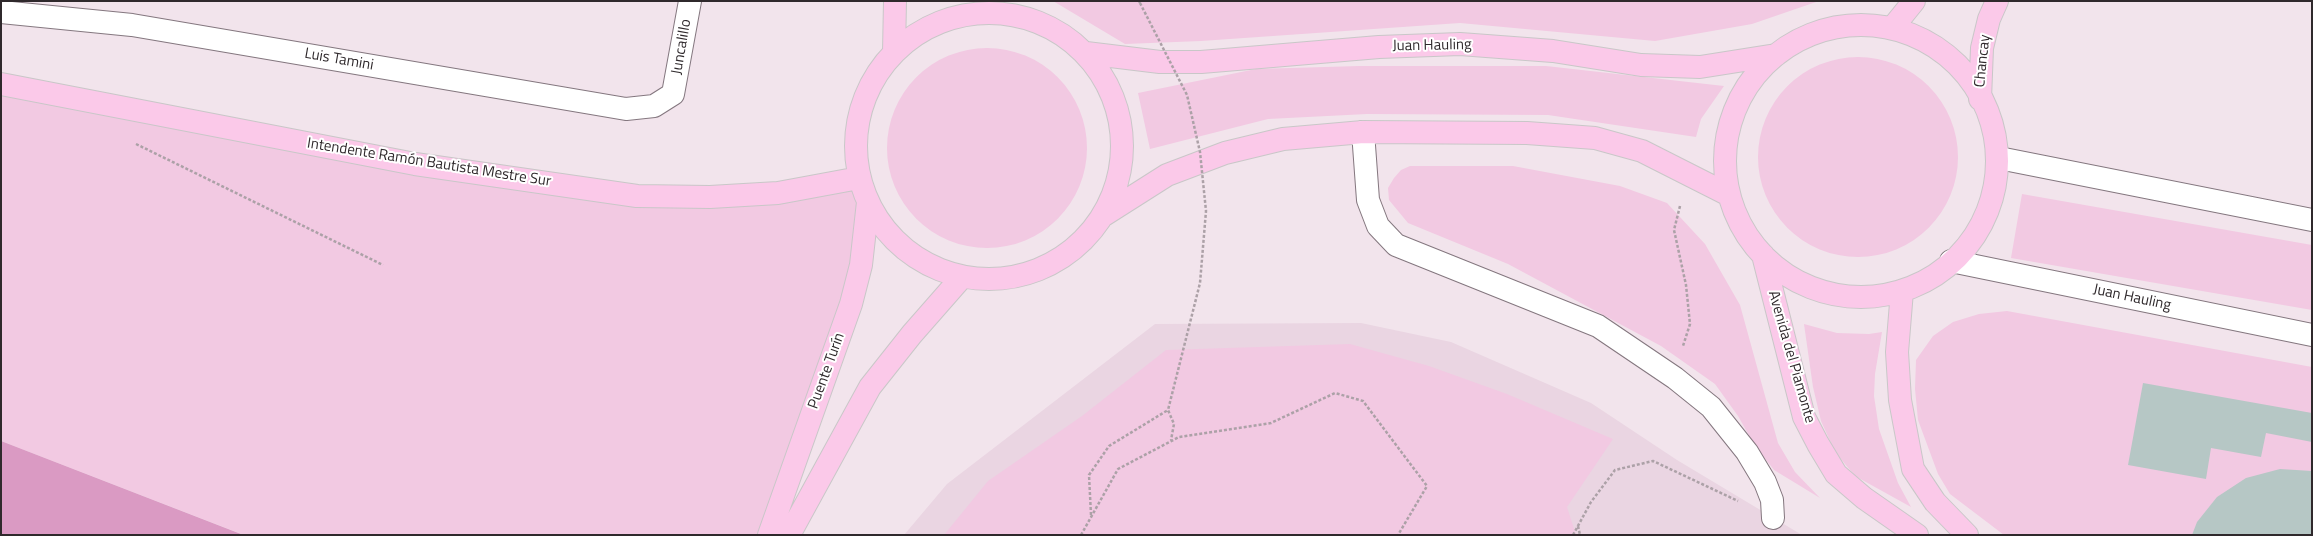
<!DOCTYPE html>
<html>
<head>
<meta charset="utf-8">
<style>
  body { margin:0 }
  #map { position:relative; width:2313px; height:536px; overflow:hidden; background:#f2e4ec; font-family:"Titillium Web",sans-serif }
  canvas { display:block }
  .frame { position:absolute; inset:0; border:2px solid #2f292c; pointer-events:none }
</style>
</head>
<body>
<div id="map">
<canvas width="2313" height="536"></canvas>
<div class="frame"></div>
</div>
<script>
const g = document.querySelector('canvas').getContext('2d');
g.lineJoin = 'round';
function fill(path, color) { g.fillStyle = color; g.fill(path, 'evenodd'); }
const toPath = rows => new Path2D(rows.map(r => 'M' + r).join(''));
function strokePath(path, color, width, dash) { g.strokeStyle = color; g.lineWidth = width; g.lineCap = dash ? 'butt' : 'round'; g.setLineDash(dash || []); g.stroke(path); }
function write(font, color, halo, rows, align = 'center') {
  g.font = font + ' "Titillium Web",sans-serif'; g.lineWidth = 4; g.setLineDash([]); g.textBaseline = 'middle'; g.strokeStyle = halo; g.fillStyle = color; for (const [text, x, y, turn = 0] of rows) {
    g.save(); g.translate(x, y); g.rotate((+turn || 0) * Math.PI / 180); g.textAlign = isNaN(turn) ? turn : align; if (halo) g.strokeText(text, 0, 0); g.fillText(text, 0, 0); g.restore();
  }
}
const built = toPath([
  [1361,323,1451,342,1591,403,1677,460,1802,535,904,535,947,484,1155,324]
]);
const green = toPath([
  [1053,1,1819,1,1752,24,1655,41,1460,23,1201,41,1125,44],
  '887 148a100 100 0 1 1 200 0a100 100 0 1 1-200 0Z',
  '1758 157a100 100 0 1 1 200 0a100 100 0 1 1-200 0Z',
  [1359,66,1546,66,1724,86,1701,119,1696,137,1548,115,1367,114,1268,119,1150,149,1138,93,1256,69],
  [1,84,637,196,859,178,868,202,861,265,769,535,244,535,1,441],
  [1410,166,1513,166,1620,186,1667,203,1705,244,1740,305,1778,443,1795,472,1820,498,1774,470,1755,446,1738,416,1715,384,1661,346,1508,264,1408,223,1389,200,1388,188,1394,178,1401,170],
  [2022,194,2312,245,2312,310,2011,258],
  [2007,311,2312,367,2312,535,2004,535,1950,494,1938,474,1918,420,1915,389,1916,360,1933,336,1953,322,1979,314],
  [1804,324,1837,333,1869,334,1882,332,1875,374,1874,396,1879,429,1898,483,1911,507,1855,476,1835,452,1821,421,1813,387],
  [1350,344,1429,366,1507,394,1613,439,1567,507,1576,535,944,535,988,481,1082,416,1166,350]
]);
const water = toPath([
  [1,441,241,534,244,535,1,535]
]);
const building = toPath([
  [2143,383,2312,413,2312,442,2266,433,2261,457,2211,448,2206,479,2128,465],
  [2280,469,2312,471,2312,535,2192,535,2197,522,2217,497,2246,478]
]);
const path = toPath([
  [1139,1,1140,3],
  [136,144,383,265],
  [1680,206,1674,230,1686,285,1690,324,1683,346],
  [1091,515,1089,475,1109,446,1168,410,1174,424,1171,440],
  [1578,526,1580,535],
  [1081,535,1118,469,1179,437,1271,423,1335,393,1363,401,1427,486,1398,535],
  [1573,535,1591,502,1615,470,1653,461,1738,501]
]);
const minor = toPath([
  [1,12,132,25,626,109,654,106,673,94,690,1],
  [1363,132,1368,200,1378,226,1396,245,1598,326,1675,378,1711,407,1747,452,1765,482,1772,500,1773,518],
  [1999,158,2312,220],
  [1951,261,2312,335]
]);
const major = toPath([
  '856 146a133 133 0 1 1 266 0a133 133 0 1 1-266 0Z',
  '1725 161a136 136 0 1 1 272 0a136 136 0 1 1-272 0Z',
  [1893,27,1914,1],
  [894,52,895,1],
  [1086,53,1160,62,1201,62,1379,47,1460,44,1553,51,1641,65,1700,67,1776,55],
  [1,84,415,164,637,196,710,197,778,193,859,178],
  [1980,99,1982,48,1989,19,1997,1],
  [1104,215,1167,175,1225,153,1283,139,1363,132,1527,133,1595,138,1642,151,1727,194],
  [1763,255,1804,417,1818,444,1836,474,1864,498,1917,535],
  [1902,291,1897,352,1900,400,1913,469,1935,502,1967,535],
  [769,535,851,304,861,265,868,202],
  [789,535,870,387,912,334,962,277]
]);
const pathBridge = toPath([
  [1140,3,1187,95,1200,152,1206,211,1200,283,1168,410]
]);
const streetNames = [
  ["Juan Hauling",1432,46,-1],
  ["Juncalillo",682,47,-80],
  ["Luis Tamini",339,60,10],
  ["Chancay",1983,61,-84],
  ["Intendente Ramón Bautista Mestre Sur",429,163,9],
  ["Juan Hauling",2132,298,12],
  ["Avenida del Piamonte",1791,357,74],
  ["Puente Turín",827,371,-70]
];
fill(built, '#ead5e2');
fill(green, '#f2c9e2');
fill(water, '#da9ac3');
fill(building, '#b6c7c5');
strokePath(minor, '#84777f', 24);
strokePath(major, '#c9c7c8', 24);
strokePath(path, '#aca1a7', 2.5, [3, 2]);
strokePath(minor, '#fff', 22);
strokePath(major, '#fbc9e9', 22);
strokePath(pathBridge, '#aca1a7', 2.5, [3, 2]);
write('15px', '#2f292c', '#fff', streetNames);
</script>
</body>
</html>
